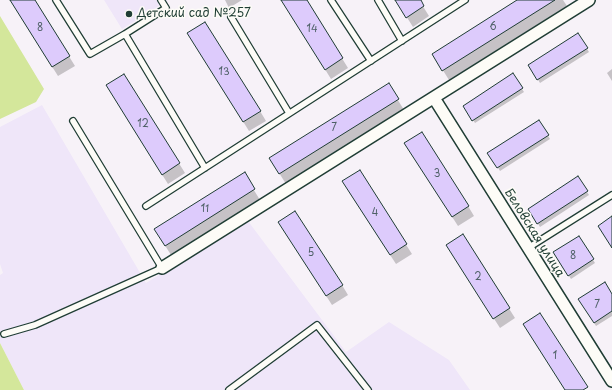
<!DOCTYPE html>
<html>
<head>
<meta charset="utf-8">
<style>
  body { margin:0 }
  canvas { display:block; background:#f7f2f8 }
</style>
</head>
<body>
<canvas width="612" height="390"></canvas>
<script>
const g = document.querySelector('canvas').getContext('2d');
g.lineJoin = 'round';
function fill(path, color) { g.fillStyle = color; g.fill(path, 'evenodd'); }
const toPath = rows => new Path2D(rows.map(r => 'M' + r).join(''));
function strokePath(path, color, width, dash) { g.strokeStyle = color; g.lineWidth = width; g.lineCap = dash ? 'butt' : 'round'; g.setLineDash(dash || []); g.stroke(path); }
function write(font, color, halo, rows, align = 'center') {
  g.font = font + ' "Playpen Sans",sans-serif'; g.lineWidth = 3; g.setLineDash([]); g.textBaseline = 'middle'; g.strokeStyle = halo; g.fillStyle = color; for (const [text, x, y, turn = 0] of rows) {
    g.save(); g.translate(x, y); g.rotate((+turn || 0) * Math.PI / 180); g.textAlign = isNaN(turn) ? turn : align; if (halo) g.strokeText(text, 0, 0); g.fillText(text, 0, 0); g.restore();
  }
}
const built = toPath([
  [104,0,168,0,122,29],
  [42,105,146,283,248,221,346,352,389,322,449,360,470,390,24,390,0,343,0,275,3,273,0,264,0,127]
]);
const green = toPath([
  [0,16,44,89,36,102,0,119],
  [0,343,24,390,0,390]
]);
const shadow = toPath([
  [10,0,34,0,75,66,58,76],
  [225,0,242,0,229,8],
  [282,0,306,0,348,68,331,79],
  [396,0,419,0,429,16,413,27],
  [519,0,563,0,567,6,449,80,439,64],
  [578,34,589,52,540,83,529,65],
  [194,43,260,111,266,121,249,131],
  [612,69,612,81,607,73],
  [124,75,185,173,168,184,113,96],
  [513,75,524,92,475,123,464,106],
  [388,84,404,110,286,184,276,168],
  [539,121,550,139,500,171,489,153],
  [411,153,468,206,474,216,458,226],
  [359,172,412,254,396,264,349,192],
  [244,174,260,200,171,255,161,239],
  [578,178,589,195,540,227,529,209],
  [285,232,342,285,348,295,332,305],
  [463,236,515,318,500,328,453,255],
  [579,237,595,263,571,279,554,253],
  [612,296,612,316,596,326,580,299]
]);
const building = toPath([
  [10,0,35,0,70,56,52,67,10,0],
  [281,0,307,0,343,58,325,70,281,0],
  [395,0,421,0,424,6,406,18,395,0],
  [517,0,555,0,442,71,432,54,517,0],
  [205,22,261,111,243,122,187,33,205,22],
  [578,33,588,48,537,80,528,65,578,33],
  [513,73,523,88,472,121,463,106,513,73],
  [124,74,180,163,162,175,106,85,124,74],
  [389,83,399,99,279,174,269,158,389,83],
  [539,120,549,135,497,168,487,153,539,120],
  [422,132,469,206,452,217,404,143,422,132],
  [360,170,407,244,390,255,342,181,360,170],
  [245,172,255,189,165,246,154,229,245,172],
  [578,176,588,191,537,224,528,209,578,176],
  [295,211,343,285,326,296,278,222,295,211],
  [612,216,612,248,598,226,612,216],
  [463,234,510,308,493,319,446,245,463,234],
  [579,236,594,259,568,276,553,252,579,236],
  [605,282,612,294,612,311,594,323,578,299,605,282],
  [540,313,588,387,583,390,565,390,523,324,540,313]
]);
const service = toPath([
  [56,0,90,54,125,34,205,168],
  [331,0,371,61],
  [378,0,402,41],
  [231,17,289,113],
  [125,34,166,8,161,0],
  [146,206,465,0],
  [528,248,612,195],
  [4,334,35,325,162,268,73,121],
  [229,390,317,325,368,390]
]);
const minor = toPath([
  [434,98,612,381],
  [162,268,589,0]
]);
const markers = [
  [129,14,4,"#1f3d34"]
];
const numberNames = [
  ["6",493,27],
  ["8",40,28],
  ["14",312,29],
  ["13",224,72],
  ["12",143,124],
  ["7",334,128],
  ["3",437,174],
  ["11",205,209],
  ["4",375,213],
  ["5",311,253],
  ["8",573,256],
  ["2",478,277],
  ["7",597,305],
  ["1",555,356]
];
const poiNames = [
  ["Детский сад №257",137,14]
];
const streetNames = [
  ["Беловская улица",534,233,58]
];
fill(built, '#efe6f9');
fill(green, '#d4e79b');
fill(shadow, '#0003');
fill(building, '#ddcbfc');
strokePath(building, '#1f3d34', 1);
strokePath(service, '#1f3d34', 8);
strokePath(minor, '#1f3d34', 14);
strokePath(service, '#fdfcf7', 5.5);
strokePath(minor, '#fdfcf7', 11);
for (const [x, y, r, color] of markers) { const dot = new Path2D(); dot.arc(x, y, r, 0, 2 * Math.PI); g.fillStyle = color; g.fill(dot); strokePath(dot, '#fdfcf7', 1.5); }
write('10px', '#4e6066', null, numberNames);
write('12px', '#1f3d34', '#fdfcf7', poiNames, 'left');
write('12px', '#1f3d34', '#fdfcf7', streetNames);
</script>
</body>
</html>
